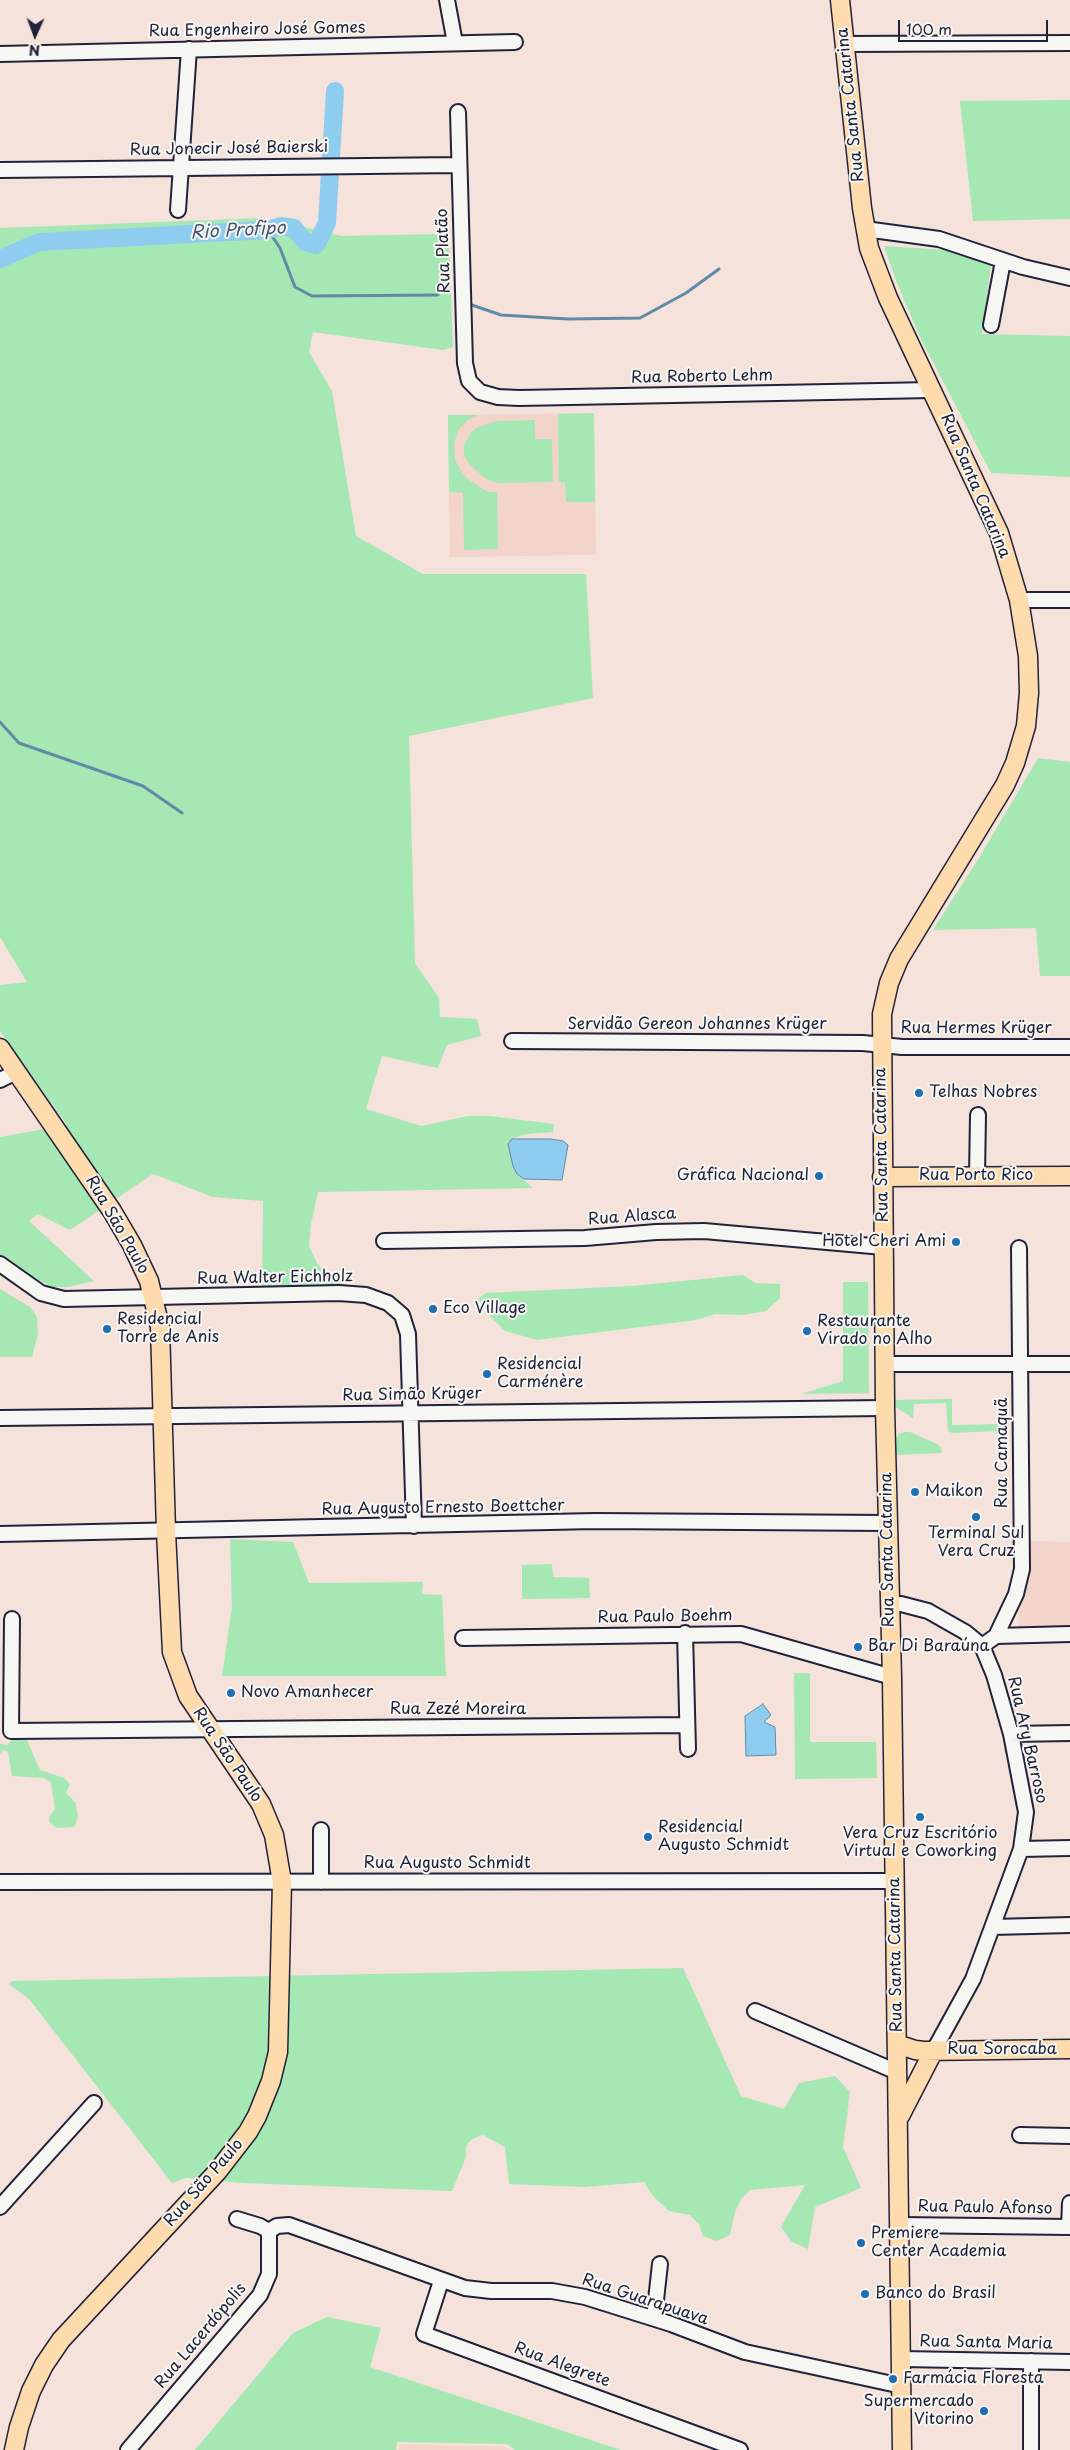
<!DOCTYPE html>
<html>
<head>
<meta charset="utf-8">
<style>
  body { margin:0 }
  #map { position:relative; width:1070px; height:2450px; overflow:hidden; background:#f4e2db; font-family:"Playpen Sans",sans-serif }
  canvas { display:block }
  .north { position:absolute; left:10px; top:10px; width:50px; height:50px; -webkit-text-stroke:4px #f6f6f2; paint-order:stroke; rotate:182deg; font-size:14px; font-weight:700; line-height:20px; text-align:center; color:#22223b }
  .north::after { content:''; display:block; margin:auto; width:18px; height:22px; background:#22223b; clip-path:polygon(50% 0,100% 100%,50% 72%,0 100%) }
  .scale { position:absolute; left:898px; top:20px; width:150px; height:22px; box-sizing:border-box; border:2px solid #22223b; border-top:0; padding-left:6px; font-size:15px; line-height:18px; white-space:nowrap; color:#22223b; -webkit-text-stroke:4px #f6f6f2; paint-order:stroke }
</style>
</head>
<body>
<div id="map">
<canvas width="1070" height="2450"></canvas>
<div class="north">N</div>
<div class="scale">100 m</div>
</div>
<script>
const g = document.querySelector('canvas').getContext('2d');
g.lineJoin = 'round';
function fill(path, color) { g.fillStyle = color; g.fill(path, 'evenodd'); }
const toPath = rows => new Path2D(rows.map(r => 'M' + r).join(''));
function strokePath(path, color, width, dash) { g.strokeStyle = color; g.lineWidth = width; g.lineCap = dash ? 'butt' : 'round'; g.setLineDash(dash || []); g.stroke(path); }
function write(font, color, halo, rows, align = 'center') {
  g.font = font + ' "Playpen Sans",sans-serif'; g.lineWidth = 4; g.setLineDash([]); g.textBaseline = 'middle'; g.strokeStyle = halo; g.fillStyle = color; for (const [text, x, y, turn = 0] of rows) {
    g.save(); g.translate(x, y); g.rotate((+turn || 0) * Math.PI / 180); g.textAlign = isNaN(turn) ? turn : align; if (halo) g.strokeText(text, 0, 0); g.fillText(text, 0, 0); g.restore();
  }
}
const built = toPath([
  [594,413,596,555,450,557,448,415],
  [1027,1541,1070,1542,1070,1628,1019,1627,1018,1605,1026,1584],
  [400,2444,506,2447,510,2450,399,2450]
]);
const green = toPath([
  [1070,100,1070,219,973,221,960,101],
  [264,218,287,234,304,227,341,236,442,234,449,241,453,347,443,350,313,332,309,352,332,391,356,536,423,574,586,574,593,698,409,736,415,963,439,998,440,1017,477,1019,481,1036,447,1045,438,1068,382,1056,366,1109,421,1126,468,1116,490,1116,554,1124,553,1132,526,1134,512,1139,508,1144,517,1174,533,1188,318,1192,311,1224,309,1246,317,1263,330,1277,345,1286,262,1288,263,1201,213,1197,153,1174,70,1230,38,1214,29,1221,94,1281,68,1287,52,1287,0,1259,0,1137,67,1125,0,1031,0,985,27,982,0,937,0,228],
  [884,246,944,250,991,265,982,334,1070,336,1070,477,991,473,920,337,897,283],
  [594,413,595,502,566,502,565,482,559,482,558,414],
  [448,415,478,415,469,419,458,430,454,444,455,460,463,474,469,480,488,492,497,492,498,549,464,550,463,493,449,492],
  [535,420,535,439,552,439,553,482,497,483,486,479,469,464,464,455,464,446,471,432,478,427,496,421],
  [1038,758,1070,762,1070,976,1040,976,1036,928,933,930,979,858],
  [743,1275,755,1283,780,1284,780,1298,766,1311,743,1315,715,1314,696,1320,537,1340,505,1331,489,1315,478,1299,486,1293,632,1286],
  [843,1282,868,1282,869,1393,801,1394,843,1381],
  [0,1289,30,1307,37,1317,38,1334,32,1357,0,1357],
  [952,1399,952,1425,1008,1424,1008,1459,998,1459,999,1438,995,1431,952,1433,948,1431,946,1403,914,1404,913,1418,894,1406,894,1400],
  [904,1432,910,1432,937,1444,941,1447,942,1453,895,1455,895,1440,899,1434],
  [230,1539,293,1542,309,1583,423,1582,422,1594,442,1595,446,1676,222,1676,232,1607],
  [552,1564,553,1577,589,1578,590,1598,522,1599,522,1565],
  [794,1673,810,1673,810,1742,876,1742,877,1778,795,1779],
  [13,1739,27,1740,40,1770,64,1778,70,1784,66,1793,76,1803,78,1817,74,1827,57,1828,49,1822,49,1817,55,1809,51,1782,43,1778,12,1776,8,1752,3,1750,0,1754,0,1744,7,1745],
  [683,1968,741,2096,784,2109,799,2083,835,2076,850,2092,843,2147,861,2188,815,2207,808,2249,792,2242,781,2227,805,2185,750,2190,741,2199,735,2212,730,2235,717,2241,703,2236,699,2224,690,2215,669,2211,653,2196,644,2182,585,2187,509,2184,505,2147,483,2135,472,2139,466,2146,466,2157,452,2191,244,2183,186,2178,172,2183,29,1999,9,1984,12,1981],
  [327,2317,381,2328,370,2367,621,2450,515,2450,507,2444,397,2442,396,2450,195,2450,293,2333]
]);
const water = toPath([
  [512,1139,551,1139,563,1141,568,1145,562,1180,524,1179,517,1174,513,1166,508,1144,512,1139],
  [763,1704,771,1715,764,1722,775,1727,776,1755,746,1756,745,1716,763,1704]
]);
const stream = toPath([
  [268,230,280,248,295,287,312,296,438,295],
  [469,304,501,315,568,319,640,318,686,293,719,269],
  [0,722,19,743,143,786,182,813]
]);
const river = toPath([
  [0,259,39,242,268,230,281,226,294,228,305,242,316,245,327,223,335,91]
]);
const minor = toPath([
  [447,0,455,43],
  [845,44,1070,43],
  [0,54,515,42],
  [458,112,465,363,469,381,480,392,498,397,519,398,932,390],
  [0,170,459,165],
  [178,210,189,49],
  [865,229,939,239,1023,267,1070,278],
  [991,325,1003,261],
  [1019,600,1070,600],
  [512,1041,863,1043,902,1047,1070,1047],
  [0,1080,16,1072],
  [977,1176,978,1115],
  [384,1241,585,1238,656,1232,704,1231,883,1247],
  [0,1264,41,1293,64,1299,339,1293,366,1295,388,1303,402,1315,408,1334,414,1526],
  [885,1364,1070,1364],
  [0,1418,885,1408],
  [0,1534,595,1521,887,1523],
  [889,1604,901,1604,928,1611,965,1632,982,1646,994,1675,1011,1734,1026,1812,1021,1849,973,1979,934,2050],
  [12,1619,11,1731,687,1725],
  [685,1633,688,1749],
  [996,1636,1070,1634],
  [463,1638,741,1634,892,1677],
  [982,1646,996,1636,1016,1594,1022,1569,1019,1248],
  [1011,1734,1070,1733],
  [321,1830,321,1882],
  [1021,1849,1070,1848],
  [0,1882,895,1881],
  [993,1927,1070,1925],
  [755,2011,897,2072],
  [1020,2135,1070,2136],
  [0,2207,94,2103],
  [237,2219,260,2226,269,2231],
  [899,2225,1070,2227],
  [1069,2227,1070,2203],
  [269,2231,277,2226,289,2225,465,2288,491,2291,552,2291,585,2297,671,2324,745,2352,902,2386],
  [441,2281,424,2334,740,2450],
  [654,2318,660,2264],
  [901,2359,1070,2362],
  [128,2450,260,2295,269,2274,269,2231],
  [1031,2450,1031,2361]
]);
const major = toPath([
  [840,0,862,208,869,248,888,298,999,533,1019,600,1028,656,1029,693,1026,726,1015,763,1005,785,899,959,889,983,882,1014,885,1408,892,1677,902,2450],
  [0,1048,112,1211,132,1245,149,1281,160,1327,166,1532,172,1652,188,1696,261,1804,274,1835,282,1882,278,2052,271,2081,257,2116,248,2132,217,2172,61,2340,44,2365,31,2391,19,2427,14,2450],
  [882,1177,1070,1176],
  [897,2044,915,2050,924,2051,1070,2049],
  [900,2116,934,2050]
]);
const markers = [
  [919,1093,5,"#1f6fb2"],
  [819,1176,5,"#1f6fb2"],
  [956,1242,5,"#1f6fb2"],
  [433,1309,5,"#1f6fb2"],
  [107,1329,5,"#1f6fb2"],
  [807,1331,5,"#1f6fb2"],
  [487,1374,5,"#1f6fb2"],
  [915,1492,5,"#1f6fb2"],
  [976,1517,5,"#1f6fb2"],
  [858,1647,5,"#1f6fb2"],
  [231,1693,5,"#1f6fb2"],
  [920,1817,5,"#1f6fb2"],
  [648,1837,5,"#1f6fb2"],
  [861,2243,5,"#1f6fb2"],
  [865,2294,5,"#1f6fb2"],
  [893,2379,5,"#1f6fb2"],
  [984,2411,5,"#1f6fb2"]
];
const streetNames = [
  ["Rua Engenheiro José Gomes",257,30,-1],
  ["Rua Santa Catarina",851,105,-96],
  ["Rua Jonecir José Baierski",229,149,-1],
  ["Rua Platão",444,251,-92],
  ["Rua Roberto Lehm",702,377,-1],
  ["Rua Santa Catarina",975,486,67],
  ["Servidão Gereon Johannes Krüger",697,1025],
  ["Rua Hermes Krüger",976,1029],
  ["Rua Santa Catarina",882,1145,-91],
  ["Rua Porto Rico",976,1176],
  ["Rua Alasca",632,1217,-4],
  ["Rua São Paulo",117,1225,60],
  ["Rua Walter Eichholz",275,1278,-1],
  ["Rua Simão Krüger",412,1395,-1],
  ["Rua Camaquã",1003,1453,-90],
  ["Rua Augusto Ernesto Boettcher",443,1508,-1],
  ["Rua Santa Catarina",888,1550,-91],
  ["Rua Paulo Boehm",665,1617,-1],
  ["Rua Zezé Moreira",458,1710],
  ["Rua Ary Barroso",1027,1740,77],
  ["Rua São Paulo",227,1755,56],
  ["Rua Augusto Schmidt",447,1864],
  ["Rua Santa Catarina",896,1955,-91],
  ["Rua Sorocaba",1002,2050],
  ["Rua São Paulo",204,2183,-49],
  ["Rua Paulo Afonso",985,2208,1],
  ["Rua Guarapuava",645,2300,18],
  ["Rua Lacerdópolis",201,2336,-50],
  ["Rua Santa Maria",986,2343,1],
  ["Rua Alegrete",562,2365,20]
];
const poiNames = [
  ["Telhas Nobres",929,1093],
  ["Gráfica Nacional",809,1176,"right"],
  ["Hotel Cheri Ami",946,1242,"right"],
  ["Eco Village",443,1309],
  ["Residencial",117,1320],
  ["Torre de Anis",117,1338],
  ["Restaurante",817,1322],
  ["Virado no Alho",817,1340],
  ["Residencial",497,1365],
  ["Carménère",497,1383],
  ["Maikon",925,1492],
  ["Terminal Sul",976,1534,"center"],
  ["Vera Cruz",976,1552,"center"],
  ["Bar Di Baraúna",868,1647],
  ["Novo Amanhecer",241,1693],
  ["Residencial",658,1828],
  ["Augusto Schmidt",658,1846],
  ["Vera Cruz Escritório",920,1834,"center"],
  ["Virtual e Coworking",920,1852,"center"],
  ["Premiere",871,2234],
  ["Center Academia",871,2252],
  ["Banco do Brasil",875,2294],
  ["Farmácia Floresta",903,2379],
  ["Supermercado",974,2402,"right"],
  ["Vitorino",974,2420,"right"]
];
const waterNames = [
  ["Rio Profipo",238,231,-3]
];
fill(built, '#f2d4cb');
fill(green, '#a5e8b3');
fill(water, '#8fcdf0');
strokePath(water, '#6389a8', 1);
strokePath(stream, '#6389a8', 3);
strokePath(river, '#8fcdf0', 18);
strokePath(minor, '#22223b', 18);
strokePath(major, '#22223b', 21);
strokePath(minor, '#f6f6f2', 14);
strokePath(major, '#fedbac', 18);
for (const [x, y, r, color] of markers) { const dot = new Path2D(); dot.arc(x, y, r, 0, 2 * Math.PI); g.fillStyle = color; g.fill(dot); strokePath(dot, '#f6f6f2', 2); }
write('16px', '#22223b', '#f6f6f2', streetNames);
write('16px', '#22223b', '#f6f6f2', poiNames, 'left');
write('italic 18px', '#435571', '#f6f6f2', waterNames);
</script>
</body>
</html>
